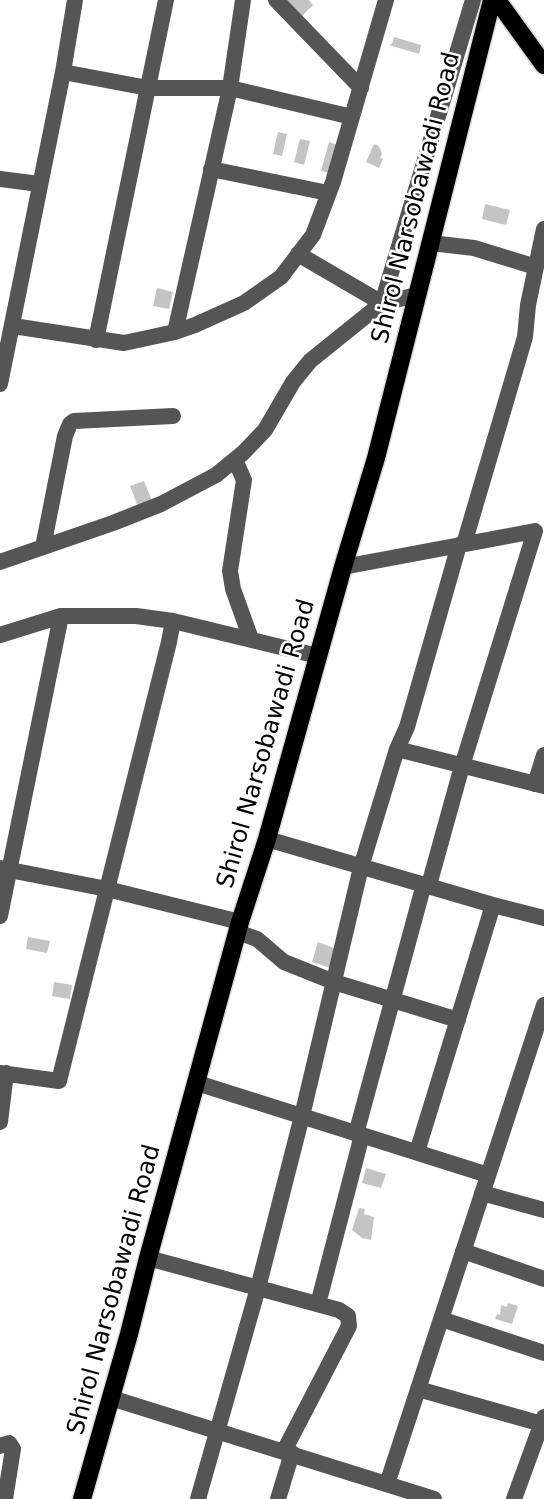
<!DOCTYPE html>
<html>
<head>
<meta charset="utf-8">
<style>
  body { margin:0 }
  canvas { display:block; background:#fff }
</style>
</head>
<body>
<canvas width="544" height="1499"></canvas>
<script>
const g = document.querySelector('canvas').getContext('2d');
g.lineJoin = 'round';
function fill(path, color) { g.fillStyle = color; g.fill(path, 'evenodd'); }
const toPath = rows => new Path2D(rows.map(r => 'M' + r).join(''));
function strokePath(path, color, width, dash) { g.strokeStyle = color; g.lineWidth = width; g.lineCap = dash ? 'butt' : 'round'; g.setLineDash(dash || []); g.stroke(path); }
function write(font, color, halo, rows, align = 'center') {
  g.font = font + ' "DejaVu Sans",sans-serif'; g.lineWidth = 5; g.setLineDash([]); g.textBaseline = 'middle'; g.strokeStyle = halo; g.fillStyle = color; for (const [text, x, y, turn = 0] of rows) {
    g.save(); g.translate(x, y); g.rotate((+turn || 0) * Math.PI / 180); g.textAlign = isNaN(turn) ? turn : align; if (halo) g.strokeText(text, 0, 0); g.fillText(text, 0, 0); g.restore();
  }
}
const building = toPath([
  [281,0,309,0,313,5,299,19],
  [394,37,421,45,419,54,389,45,392,44],
  [278,132,287,134,282,156,273,154],
  [300,139,310,141,304,165,294,162],
  [329,142,338,145,330,173,321,171],
  [374,144,379,146,382,154,380,158,383,159,379,168,366,162],
  [485,204,510,210,506,225,482,219],
  [157,288,173,292,169,309,153,306],
  [144,481,152,501,138,507,130,486],
  [28,937,50,941,47,953,26,949],
  [318,942,336,949,330,968,312,962],
  [54,982,72,985,70,999,52,996],
  [366,1168,386,1174,381,1188,362,1183],
  [359,1208,365,1209,364,1214,374,1217,371,1240,362,1238,352,1230],
  [508,1303,518,1306,512,1324,495,1319,497,1314,500,1315,501,1305,507,1307]
]);
const minor = toPath([
  [276,0,361,88],
  [63,72,148,88,230,88,352,117],
  [211,169,328,193],
  [0,179,39,184],
  [431,243,474,248,536,267],
  [298,254,382,303,473,0],
  [13,326,124,343,175,332,195,325,244,303,281,277,313,235,333,182,386,0],
  [175,332,230,88,243,0],
  [96,340,166,0],
  [0,384,63,72,75,0],
  [235,460,244,480,230,571,233,589,251,639],
  [464,544,525,337,528,305,544,229],
  [43,547,65,436,70,424,74,421,173,416],
  [0,562,113,523,161,504,216,475,243,453,265,430,293,382,310,361,382,303,417,295],
  [343,567,535,531,462,766,429,885],
  [0,635,61,616,136,616,173,621,318,656],
  [397,749,544,786],
  [535,784,544,755],
  [267,839,493,905,544,918],
  [0,868,107,889,240,922],
  [0,916,61,616],
  [237,932,257,939,284,962,334,982,458,1020],
  [0,1073,59,1081,169,642,173,621],
  [197,1083,488,1175],
  [0,1122,6,1073],
  [356,1134,424,884],
  [417,1152,493,905],
  [482,1193,544,1210],
  [463,1251,544,1279],
  [148,1258,339,1310,348,1316,349,1326,284,1451],
  [318,1304,362,1135],
  [441,1319,544,1353],
  [418,1389,542,1424],
  [111,1398,434,1499],
  [0,1446,9,1443,13,1449,5,1499],
  [387,1484,544,1005],
  [198,1499,258,1288,302,1116,361,867,397,749,407,727,459,545],
  [278,1499,292,1453],
  [514,1499,544,1417]
]);
const major = toPath([
  [497,0,544,65],
  [82,1499,129,1334,148,1258,240,922,267,839,343,567,376,458,492,0]
]);
const streetNames = [
  ["Shirol Narsobawadi Road",417,198,-76],
  ["Shirol Narsobawadi Road",267,744,-74],
  ["Shirol Narsobawadi Road",115,1290,-75]
];
fill(building, '#c4c4c4');
strokePath(major, '#dbdbdb', 21);
strokePath(minor, '#555', 16);
strokePath(major, '#000', 18);
write('24px', '#000', '#fff', streetNames);
</script>
</body>
</html>
